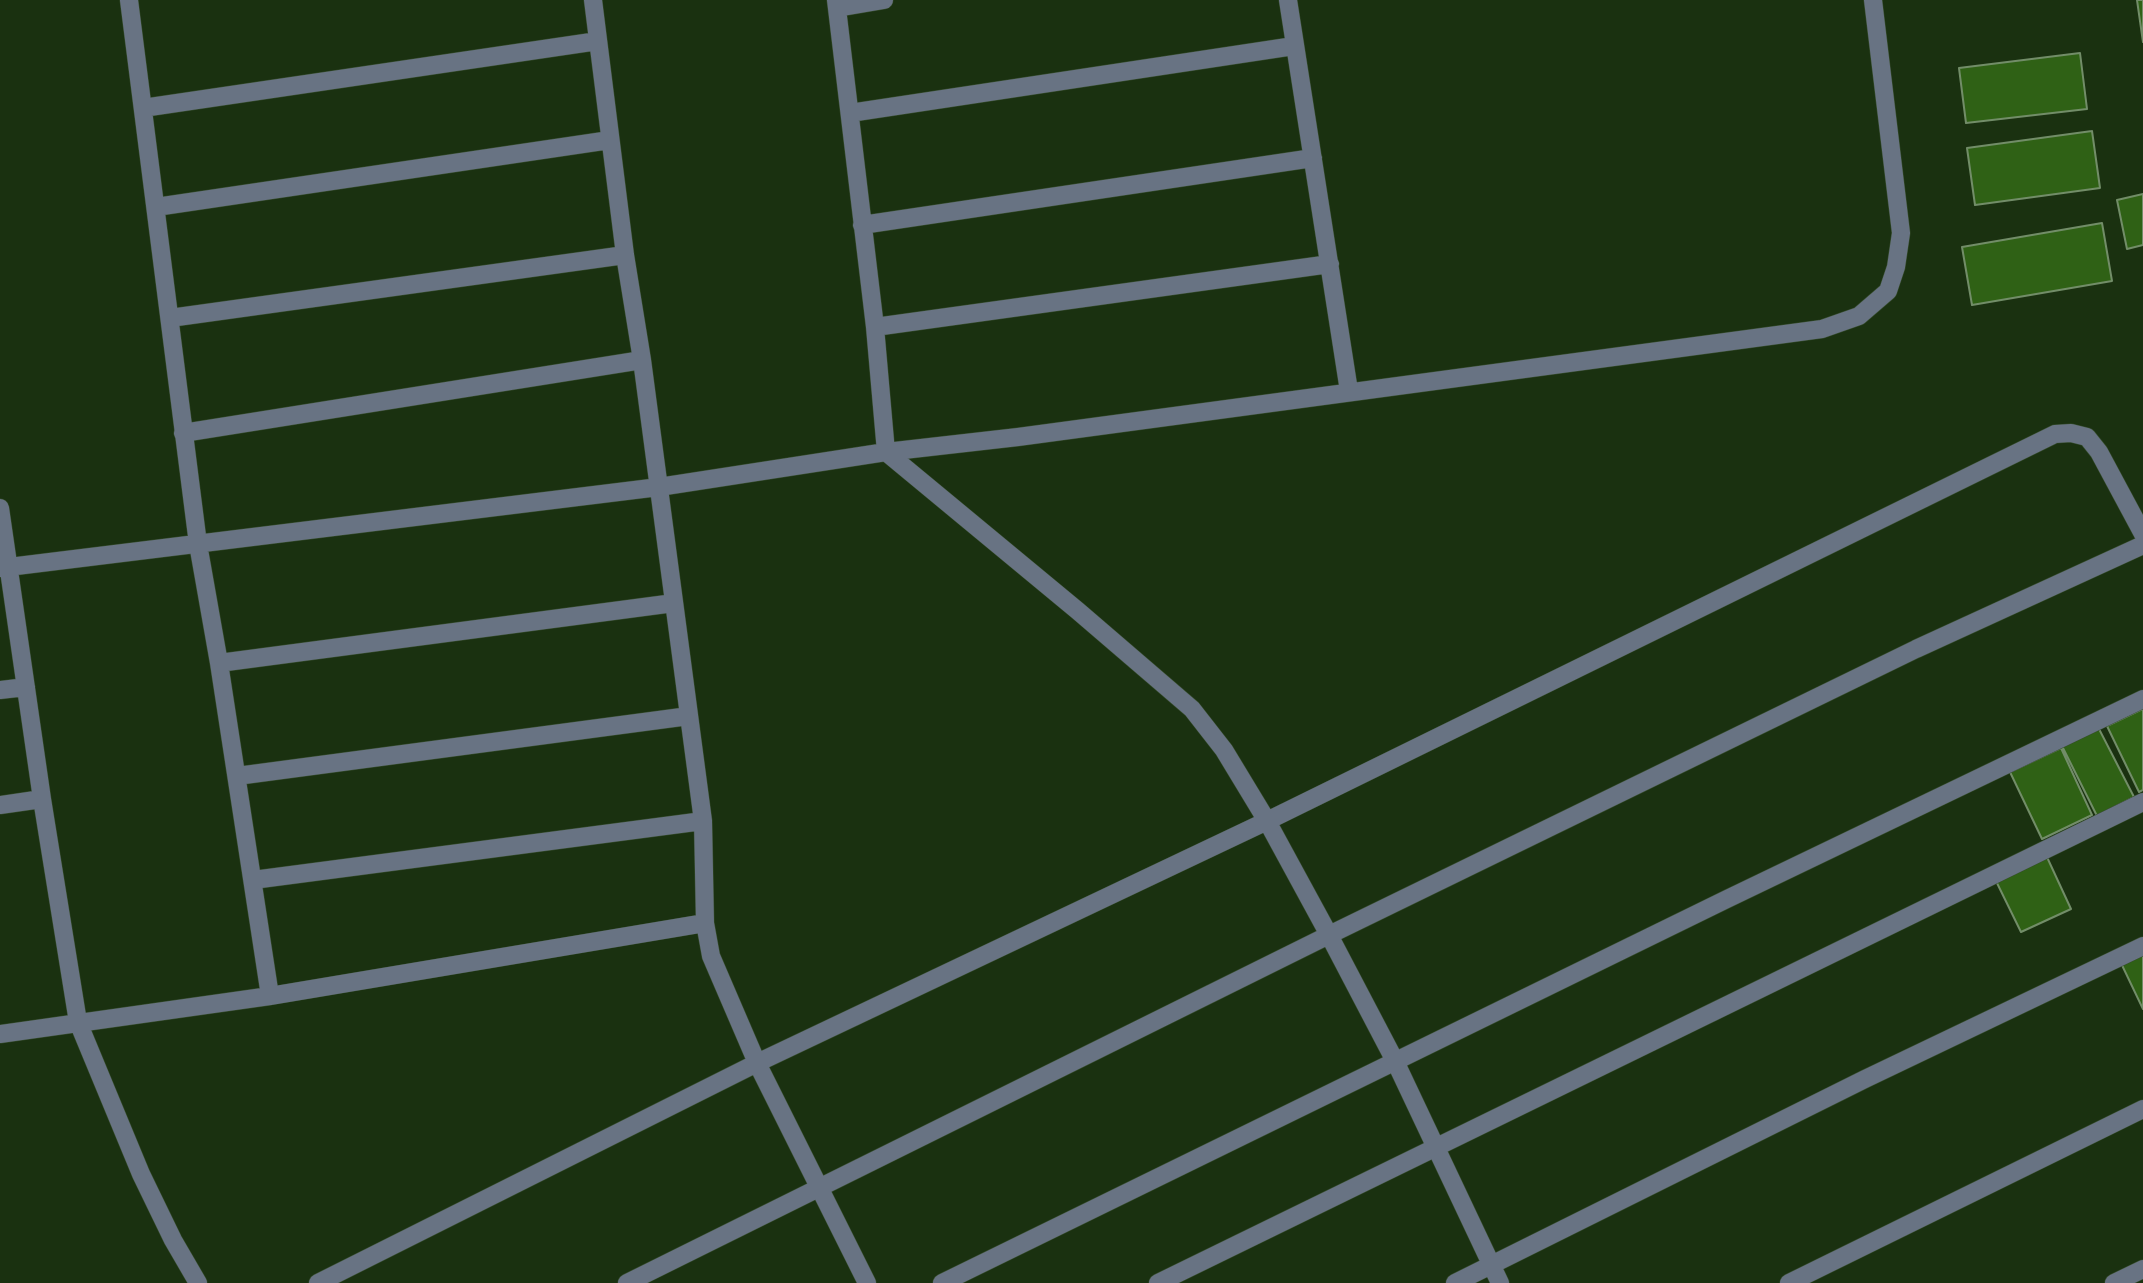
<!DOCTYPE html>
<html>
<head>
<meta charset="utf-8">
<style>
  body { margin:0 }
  canvas { display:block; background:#1a3110 }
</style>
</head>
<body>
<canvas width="2143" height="1283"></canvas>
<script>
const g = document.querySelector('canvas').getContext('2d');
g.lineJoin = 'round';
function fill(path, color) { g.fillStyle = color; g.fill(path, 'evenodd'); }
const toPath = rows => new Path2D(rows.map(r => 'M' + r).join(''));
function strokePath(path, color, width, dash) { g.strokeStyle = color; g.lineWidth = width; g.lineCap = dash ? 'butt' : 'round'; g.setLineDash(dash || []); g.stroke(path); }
const building = toPath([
  [2137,0,2143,0,2143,42,2137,0],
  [2080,53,2087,109,1966,123,1959,68,2080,53],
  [2092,131,2100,188,1975,205,1967,148,2092,131],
  [2143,194,2143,245,2127,249,2117,200,2143,194],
  [2102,223,2112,281,1972,305,1962,247,2102,223],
  [2143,709,2143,790,2139,792,2107,726,2143,709],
  [2098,727,2134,797,2097,816,2062,746,2098,727],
  [2061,748,2092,815,2042,839,2010,772,2061,748],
  [2046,855,2071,909,2021,932,1995,879,2046,855],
  [2143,950,2143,1009,2120,961,2143,950]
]);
const minor = toPath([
  [129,0,198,544,219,663,270,996],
  [593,0,625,255,642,360,703,821,705,923,711,956,757,1063,867,1283],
  [836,0,875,327,886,452,1078,611,1192,709,1224,750,1267,821,1329,935,1395,1061,1500,1283],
  [1288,0,1349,391],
  [837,8,884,0],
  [143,108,598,41],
  [850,113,1294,46],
  [156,207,610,140],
  [862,225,1313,158],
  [170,318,625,255],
  [875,327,1330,264],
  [183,433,642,360],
  [0,508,42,799,78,1022,141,1174,173,1240,198,1283],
  [0,568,659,487,886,452,1018,437,1822,329,1859,316,1888,291,1896,267,1901,233,1873,0],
  [219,663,674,603],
  [0,690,26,687],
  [237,776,689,716],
  [0,805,42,799],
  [253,880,703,821],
  [0,1034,270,996,705,923],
  [318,1283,757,1063,1267,821,2055,434,2071,433,2087,437,2099,452,2143,534],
  [627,1283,1329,935,1916,649,2143,545],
  [942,1283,1727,899,2143,699],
  [1158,1283,2143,802],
  [1455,1283,1865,1079,2143,946],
  [1789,1283,2143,1109],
  [2114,1283,2143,1269]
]);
fill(building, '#2f6115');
strokePath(building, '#728d68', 2);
strokePath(minor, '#374d2e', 19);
strokePath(minor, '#687383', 18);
</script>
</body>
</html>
